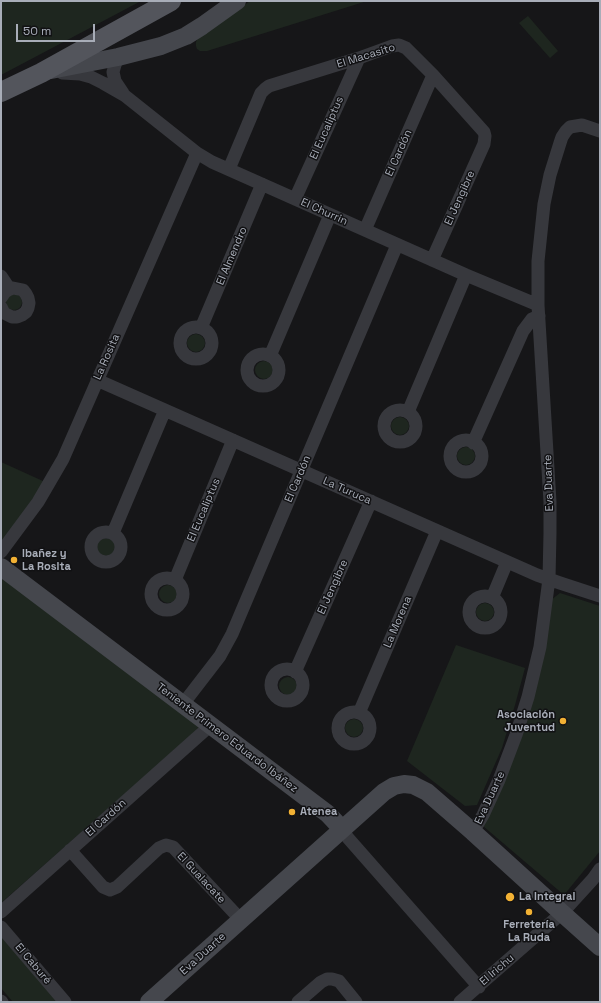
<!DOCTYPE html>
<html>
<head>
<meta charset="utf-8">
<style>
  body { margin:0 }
  #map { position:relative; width:601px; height:1003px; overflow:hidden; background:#161618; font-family:"Space Grotesk",sans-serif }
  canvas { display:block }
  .frame { position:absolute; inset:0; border:2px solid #a8adb8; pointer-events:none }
  .scale { position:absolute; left:16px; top:24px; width:79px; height:18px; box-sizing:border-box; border:2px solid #a8adb8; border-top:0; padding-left:5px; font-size:12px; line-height:14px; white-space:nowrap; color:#a8adb8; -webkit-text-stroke:3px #111113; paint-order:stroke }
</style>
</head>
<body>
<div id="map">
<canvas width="601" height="1003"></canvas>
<div class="frame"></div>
<div class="scale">50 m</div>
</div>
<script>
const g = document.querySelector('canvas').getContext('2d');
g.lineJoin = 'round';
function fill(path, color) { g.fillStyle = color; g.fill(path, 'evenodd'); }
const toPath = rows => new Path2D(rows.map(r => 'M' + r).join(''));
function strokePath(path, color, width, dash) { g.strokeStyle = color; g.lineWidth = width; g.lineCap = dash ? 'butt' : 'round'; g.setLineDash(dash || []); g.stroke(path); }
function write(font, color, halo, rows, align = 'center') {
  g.font = font + ' "Space Grotesk",sans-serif'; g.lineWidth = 3; g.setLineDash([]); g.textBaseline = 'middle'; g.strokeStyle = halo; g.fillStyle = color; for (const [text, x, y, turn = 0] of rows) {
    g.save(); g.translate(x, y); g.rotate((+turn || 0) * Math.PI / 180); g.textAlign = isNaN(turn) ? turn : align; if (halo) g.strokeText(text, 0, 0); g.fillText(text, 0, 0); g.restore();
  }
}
const green = toPath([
  [1,1,141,1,1,75],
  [250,1,367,1,207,51,200,51,197,49,196,46,196,42,198,38],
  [528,16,558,51,550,58,519,23],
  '6 302a8 8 0 1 1 16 0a8 8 0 1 1-16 0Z',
  '187 343a9 9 0 1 1 18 0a9 9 0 1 1-18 0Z',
  '255 370a9 9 0 1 1 18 0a9 9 0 1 1-18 0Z',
  '391 426a9 9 0 1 1 18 0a9 9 0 1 1-18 0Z',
  '457 456a9 9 0 1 1 18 0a9 9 0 1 1-18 0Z',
  [1,462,45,482,1,546],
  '97 547a9 9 0 1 1 18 0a9 9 0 1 1-18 0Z',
  [1,576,199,726,196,731,1,903],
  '159 594a9 9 0 1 1 18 0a9 9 0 1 1-18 0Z',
  [560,593,600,606,600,851,564,895,483,826,551,600],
  '476 612a9 9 0 1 1 18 0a9 9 0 1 1-18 0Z',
  [456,645,525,668,515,705,502,748,477,805,465,806,407,761],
  '279 686a9 9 0 1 1 18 0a9 9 0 1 1-18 0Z',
  '345 728a9 9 0 1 1 18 0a9 9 0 1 1-18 0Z',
  [1,933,63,1002,13,1002,1,988]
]);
const street = toPath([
  [118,57,115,65,113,72,115,81,123,93],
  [62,73,80,74,91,77,103,83,124,95,197,153,212,162,466,275,538,305],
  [229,169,261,93,265,89,269,86,359,58,392,46,399,45,406,48,433,75,484,132,485,136,484,144,432,260],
  [295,199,359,58],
  [365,230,433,75],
  [1,276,7,285,8,290],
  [1,298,5,292,8,290,13,288,23,290,26,294,28,298,29,303,28,308,26,312,22,315,17,317,12,317,4,313,1,307],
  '180 343a16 16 0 1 1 32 0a16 16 0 1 1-32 0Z',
  [201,328,262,184],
  '247 370a16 16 0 1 1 32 0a16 16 0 1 1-32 0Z',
  [270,356,330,215],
  [97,380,537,575,560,583,600,596],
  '384 426a16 16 0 1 1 32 0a16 16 0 1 1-32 0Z',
  [408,412,466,275],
  '450 456a16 16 0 1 1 32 0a16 16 0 1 1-32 0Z',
  [473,443,523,331,532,319,539,316],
  '91 547a15 15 0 1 1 30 0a15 15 0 1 1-30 0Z',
  [113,533,165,410],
  [1,552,38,502,63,459,197,153],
  '151 594a16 16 0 1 1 32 0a16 16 0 1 1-32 0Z',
  [175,580,233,440],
  '469 612a16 16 0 1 1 32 0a16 16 0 1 1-32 0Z',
  [492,598,507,562],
  '271 685a16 16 0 1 1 32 0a16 16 0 1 1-32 0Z',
  [295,672,371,501],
  [183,704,220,656,232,634,397,245],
  '338 728a16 16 0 1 1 32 0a16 16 0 1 1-32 0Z',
  [359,713,437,531],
  [342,829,348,838,479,987],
  [473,832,483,815,499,780,516,735,528,697,540,647,549,579,550,533,550,502,538,305,538,261,544,204,550,175,560,143,562,137,566,131,570,127,582,125,600,131],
  [70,850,103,887,110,890,117,887,159,848,166,845,173,847,241,920],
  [1,912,211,725],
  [1,927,65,1002],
  [1,1001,2,1002],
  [298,1002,321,982,327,979,332,979,339,981,356,1002],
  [460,1002,562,913,593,879,600,869]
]);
const secondary = toPath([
  [51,70,118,57,161,46,186,36,202,26,237,1],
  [1,567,328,814,342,829],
  [149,1002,384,792,394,786,404,784,413,785,427,792,473,832,562,913,600,947]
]);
const primary = toPath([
  [1,92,41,73,171,1]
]);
const markers = [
  [14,560,4,"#f2b134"],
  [563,721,4,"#f2b134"],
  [292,812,4,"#f2b134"],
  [510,897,5,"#f2b134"],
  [529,912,4,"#f2b134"]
];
const streetNames = [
  ["El Macasito",366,56,-17],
  ["El Eucaliptus",327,128,-66],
  ["El Cardón",399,153,-66],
  ["El Jengibre",460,198,-66],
  ["El Churrin",324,212,24],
  ["El Almendro",232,256,-67],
  ["La Rosita",107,357,-66],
  ["El Cardón",298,479,-67],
  ["Eva Duarte",549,483,-92],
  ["La Turuca",347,491,24],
  ["El Eucaliptus",204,510,-67],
  ["El Jengibre",333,587,-66],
  ["La Morena",398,622,-67],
  ["Teniente Primero Eduardo Ibáñez",227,738,37],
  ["Eva Duarte",490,798,-65],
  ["El Cardón",106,818,-42],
  ["El Gualacate",201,878,47],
  ["Eva Duarte",203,954,-42],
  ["El Caburé",33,964,50],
  ["El Irichu",497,970,-41]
];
const poiNames = [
  ["Ibañez y",22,554],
  ["La Rosita",22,567],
  ["Asociación",555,715,"right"],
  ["Juventud",555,728,"right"],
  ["Atenea",300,812],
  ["La Integral",519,897],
  ["Ferretería",529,925,"center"],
  ["La Ruda",529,938,"center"]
];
fill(green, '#1e261f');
strokePath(street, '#37383d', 13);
strokePath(secondary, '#45474d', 18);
strokePath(primary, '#53555c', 20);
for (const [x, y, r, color] of markers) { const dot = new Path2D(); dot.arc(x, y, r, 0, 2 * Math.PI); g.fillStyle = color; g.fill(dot); strokePath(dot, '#111113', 1.5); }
write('11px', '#a8adb8', '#111113', streetNames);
write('bold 11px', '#a8adb8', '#111113', poiNames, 'left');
</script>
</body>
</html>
